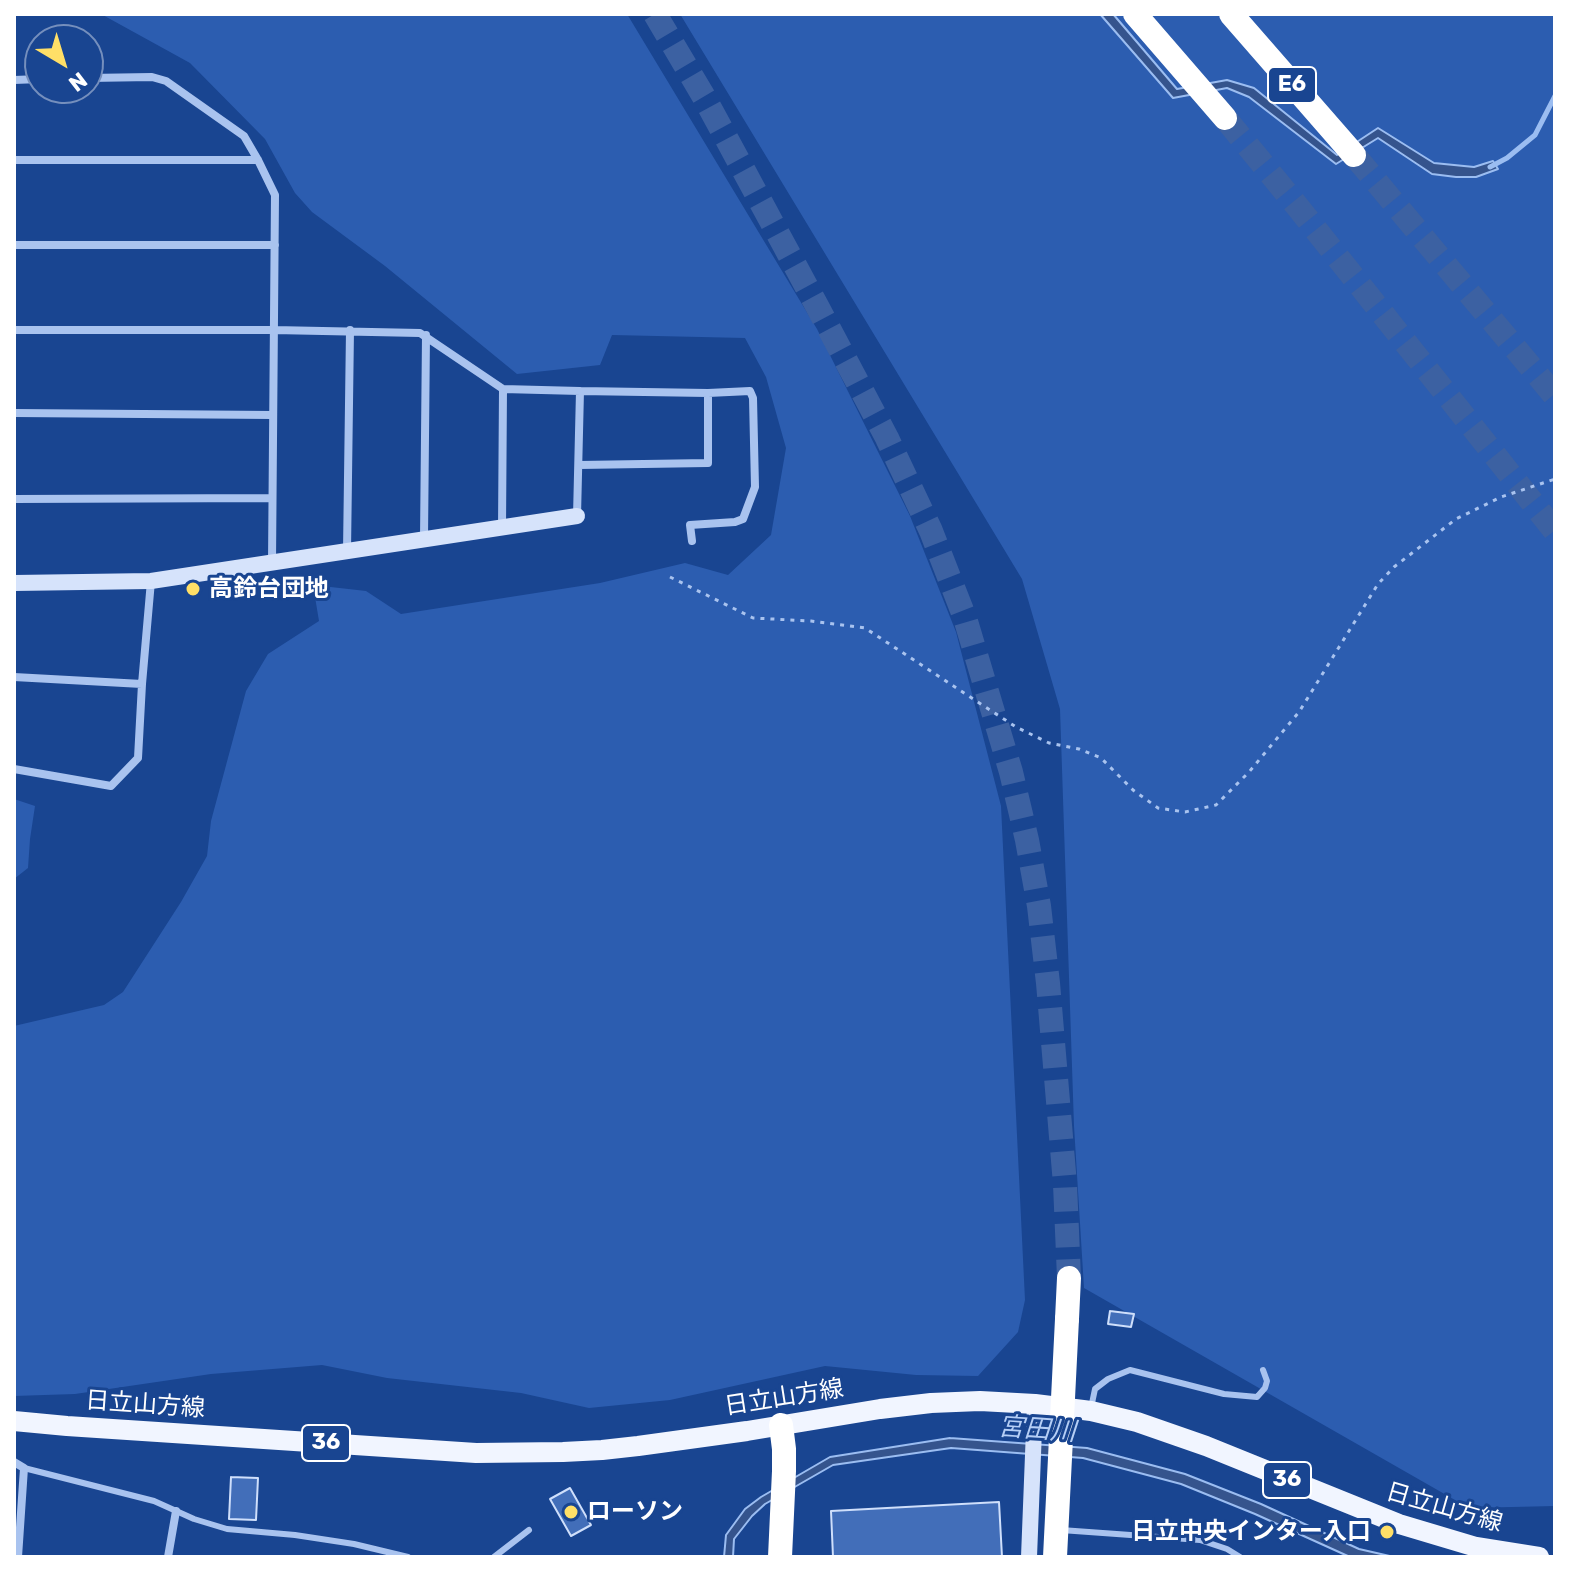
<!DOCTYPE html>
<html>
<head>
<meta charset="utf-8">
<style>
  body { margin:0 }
  #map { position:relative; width:1569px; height:1571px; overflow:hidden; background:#194591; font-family:Rubik,sans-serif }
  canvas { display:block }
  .frame { position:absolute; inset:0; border:16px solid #fff; pointer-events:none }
  .north { position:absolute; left:24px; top:24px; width:80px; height:80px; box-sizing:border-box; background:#194591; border:2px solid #758fbd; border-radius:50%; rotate:142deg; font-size:22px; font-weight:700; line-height:32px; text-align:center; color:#fff }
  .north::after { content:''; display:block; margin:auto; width:28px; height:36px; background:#ffdf67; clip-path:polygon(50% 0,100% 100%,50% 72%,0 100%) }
</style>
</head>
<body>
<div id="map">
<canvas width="1569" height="1571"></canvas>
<div class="frame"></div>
<div class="north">N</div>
</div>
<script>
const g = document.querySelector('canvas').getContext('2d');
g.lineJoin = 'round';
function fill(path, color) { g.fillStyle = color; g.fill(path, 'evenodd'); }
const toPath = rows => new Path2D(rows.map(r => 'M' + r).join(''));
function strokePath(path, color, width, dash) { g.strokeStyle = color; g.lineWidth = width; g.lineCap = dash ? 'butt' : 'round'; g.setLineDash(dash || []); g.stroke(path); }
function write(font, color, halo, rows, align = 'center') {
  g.font = font + ' Rubik,"Noto Sans JP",sans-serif'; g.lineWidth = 6; g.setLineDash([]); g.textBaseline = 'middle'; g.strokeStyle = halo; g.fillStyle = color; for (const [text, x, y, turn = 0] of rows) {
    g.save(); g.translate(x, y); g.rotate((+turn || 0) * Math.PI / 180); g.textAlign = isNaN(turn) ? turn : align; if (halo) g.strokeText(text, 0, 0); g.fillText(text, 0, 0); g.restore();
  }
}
const green = toPath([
  [101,14,627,14,817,329,910,516,956,632,1001,806,1025,1300,1018,1332,978,1376,916,1375,825,1366,670,1400,589,1408,521,1393,387,1378,322,1365,211,1374,75,1394,14,1396,14,1026,104,1005,123,992,181,902,207,856,211,821,246,691,268,654,319,621,313,585,366,591,401,614,600,583,685,563,728,575,771,535,786,448,766,377,745,338,612,335,600,365,517,374,385,266,312,212,295,193,265,139,190,63],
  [680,14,1555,14,1555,1506,1469,1508,1084,1288,1074,1126,1060,709,1022,579],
  [14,799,35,806,30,839,28,868,14,879]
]);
const water = toPath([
  [1100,14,1113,14,1177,89,1227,80,1254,88,1337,155,1378,128,1434,163,1474,167,1493,161,1498,169,1476,177,1456,177,1432,174,1378,138,1336,164,1249,97,1227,88,1173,98,1100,14],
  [950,1438,1087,1448,1185,1474,1261,1504,1359,1549,1394,1557,1350,1557,1255,1514,1181,1484,1083,1458,951,1448,833,1465,765,1504,752,1516,734,1539,733,1557,724,1557,726,1535,745,1509,761,1497,830,1457,950,1438]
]);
const stream = toPath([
  [1490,167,1507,158,1535,135,1555,96]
]);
const building = toPath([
  [1110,1311,1134,1314,1131,1327,1108,1324,1110,1311],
  [231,1477,258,1478,256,1520,229,1519,231,1477],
  [570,1488,591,1525,571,1536,550,1499,570,1488],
  [999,1502,1002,1557,833,1557,831,1511,999,1502]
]);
const highwayTunnel = toPath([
  [655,14,704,97,817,306,887,438,931,531,965,618,1011,772,1027,840,1039,906,1048,983,1065,1184,1069,1278],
  [1225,118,1297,206,1555,531],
  [1354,155,1555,396]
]);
const path = toPath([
  [670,577,753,618,811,621,865,628,1016,727,1049,743,1079,749,1101,758,1133,790,1158,808,1185,812,1216,805,1249,772,1299,712,1378,584,1394,567,1456,519,1501,497,1555,479]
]);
const lane = toPath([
  [1091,1408,1095,1389,1108,1379,1130,1370,1224,1394,1257,1397,1265,1388,1267,1381,1263,1370],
  [24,1468,154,1501,194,1519,227,1529,295,1535,354,1544,408,1557],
  [1061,1530,1200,1540,1227,1549,1240,1557],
  [494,1557,529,1530]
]);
const street = toPath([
  [88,78,152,77,166,81,244,136,258,160,275,195,272,562],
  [14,80,40,79],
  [14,160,258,160],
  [14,245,275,245],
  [14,330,274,330,420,333,503,389,580,391,577,516],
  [580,391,708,393,750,391,753,398,755,487,743,519,735,522,690,525,692,541],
  [14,413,273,415],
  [579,465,708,463,708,393],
  [14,499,272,498],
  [502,528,503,389],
  [424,538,426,335],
  [347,551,350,330],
  [14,677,142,684],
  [14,769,111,786,138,758,142,684,151,581],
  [14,1462,24,1468,18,1557],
  [168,1557,176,1511]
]);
const secondary = toPath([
  [14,583,151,581,577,516],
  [1029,1557,1035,1404]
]);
const primary = toPath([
  [14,1421,67,1426,476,1453,563,1452,602,1450,638,1446,747,1431,880,1409,931,1403,980,1401,1035,1404,1091,1411,1137,1422,1206,1446,1399,1524,1476,1547,1539,1557]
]);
const highway = toPath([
  [1135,14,1225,118],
  [1231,14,1354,155],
  [1067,1319,1069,1278],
  [780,1557,784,1471,784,1449,781,1425]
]);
const highwayBridge = toPath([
  [1055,1557,1067,1319]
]);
const markers = [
  [193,589,8,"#ffdf67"],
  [571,1512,8,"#ffdf67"],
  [1387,1532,8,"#ffdf67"]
];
const shields = [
  [1292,85,48],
  [326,1443,48],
  [1287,1480,48]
];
const shieldNames = [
  ["E6",1292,85],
  ["36",326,1443],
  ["36",1287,1480]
];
const poiNames = [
  ["高鈴台団地",209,589],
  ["ローソン",587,1512],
  ["日立中央インター入口",1371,1532,"right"]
];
const streetNames = [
  ["日立山方線",784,1398,-9],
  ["日立山方線",145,1405,4],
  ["日立山方線",1444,1508,16]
];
const waterNames = [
  ["宮田川",1037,1430,4]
];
fill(green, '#2c5db0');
fill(water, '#35548d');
strokePath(water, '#9bbdf1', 2);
strokePath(stream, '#9bbdf1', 5);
fill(building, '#426eb9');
strokePath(building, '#cfdffb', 2);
strokePath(highwayTunnel, '#3c61a2', 24, [24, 12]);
strokePath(path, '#a9c3ef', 3, [4, 6]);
strokePath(lane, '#a9c3ef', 6);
strokePath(street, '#a9c3ef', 8);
strokePath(secondary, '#d6e3fb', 16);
strokePath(primary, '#f1f5ff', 20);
strokePath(highway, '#fff', 24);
strokePath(highwayBridge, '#fff', 24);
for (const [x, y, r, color] of markers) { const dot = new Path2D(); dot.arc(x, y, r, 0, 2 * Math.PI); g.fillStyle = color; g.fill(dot); strokePath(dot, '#194591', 3); }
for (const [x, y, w] of shields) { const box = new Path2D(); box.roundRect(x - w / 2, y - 18, w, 36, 6); g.fillStyle = '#194591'; g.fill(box); strokePath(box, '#fff', 2); }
write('bold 22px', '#fff', null, shieldNames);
write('bold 24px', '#fff', '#194591', poiNames, 'left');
write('24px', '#fff', '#194591', streetNames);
write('italic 26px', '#b5cef6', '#194591', waterNames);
</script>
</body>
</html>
